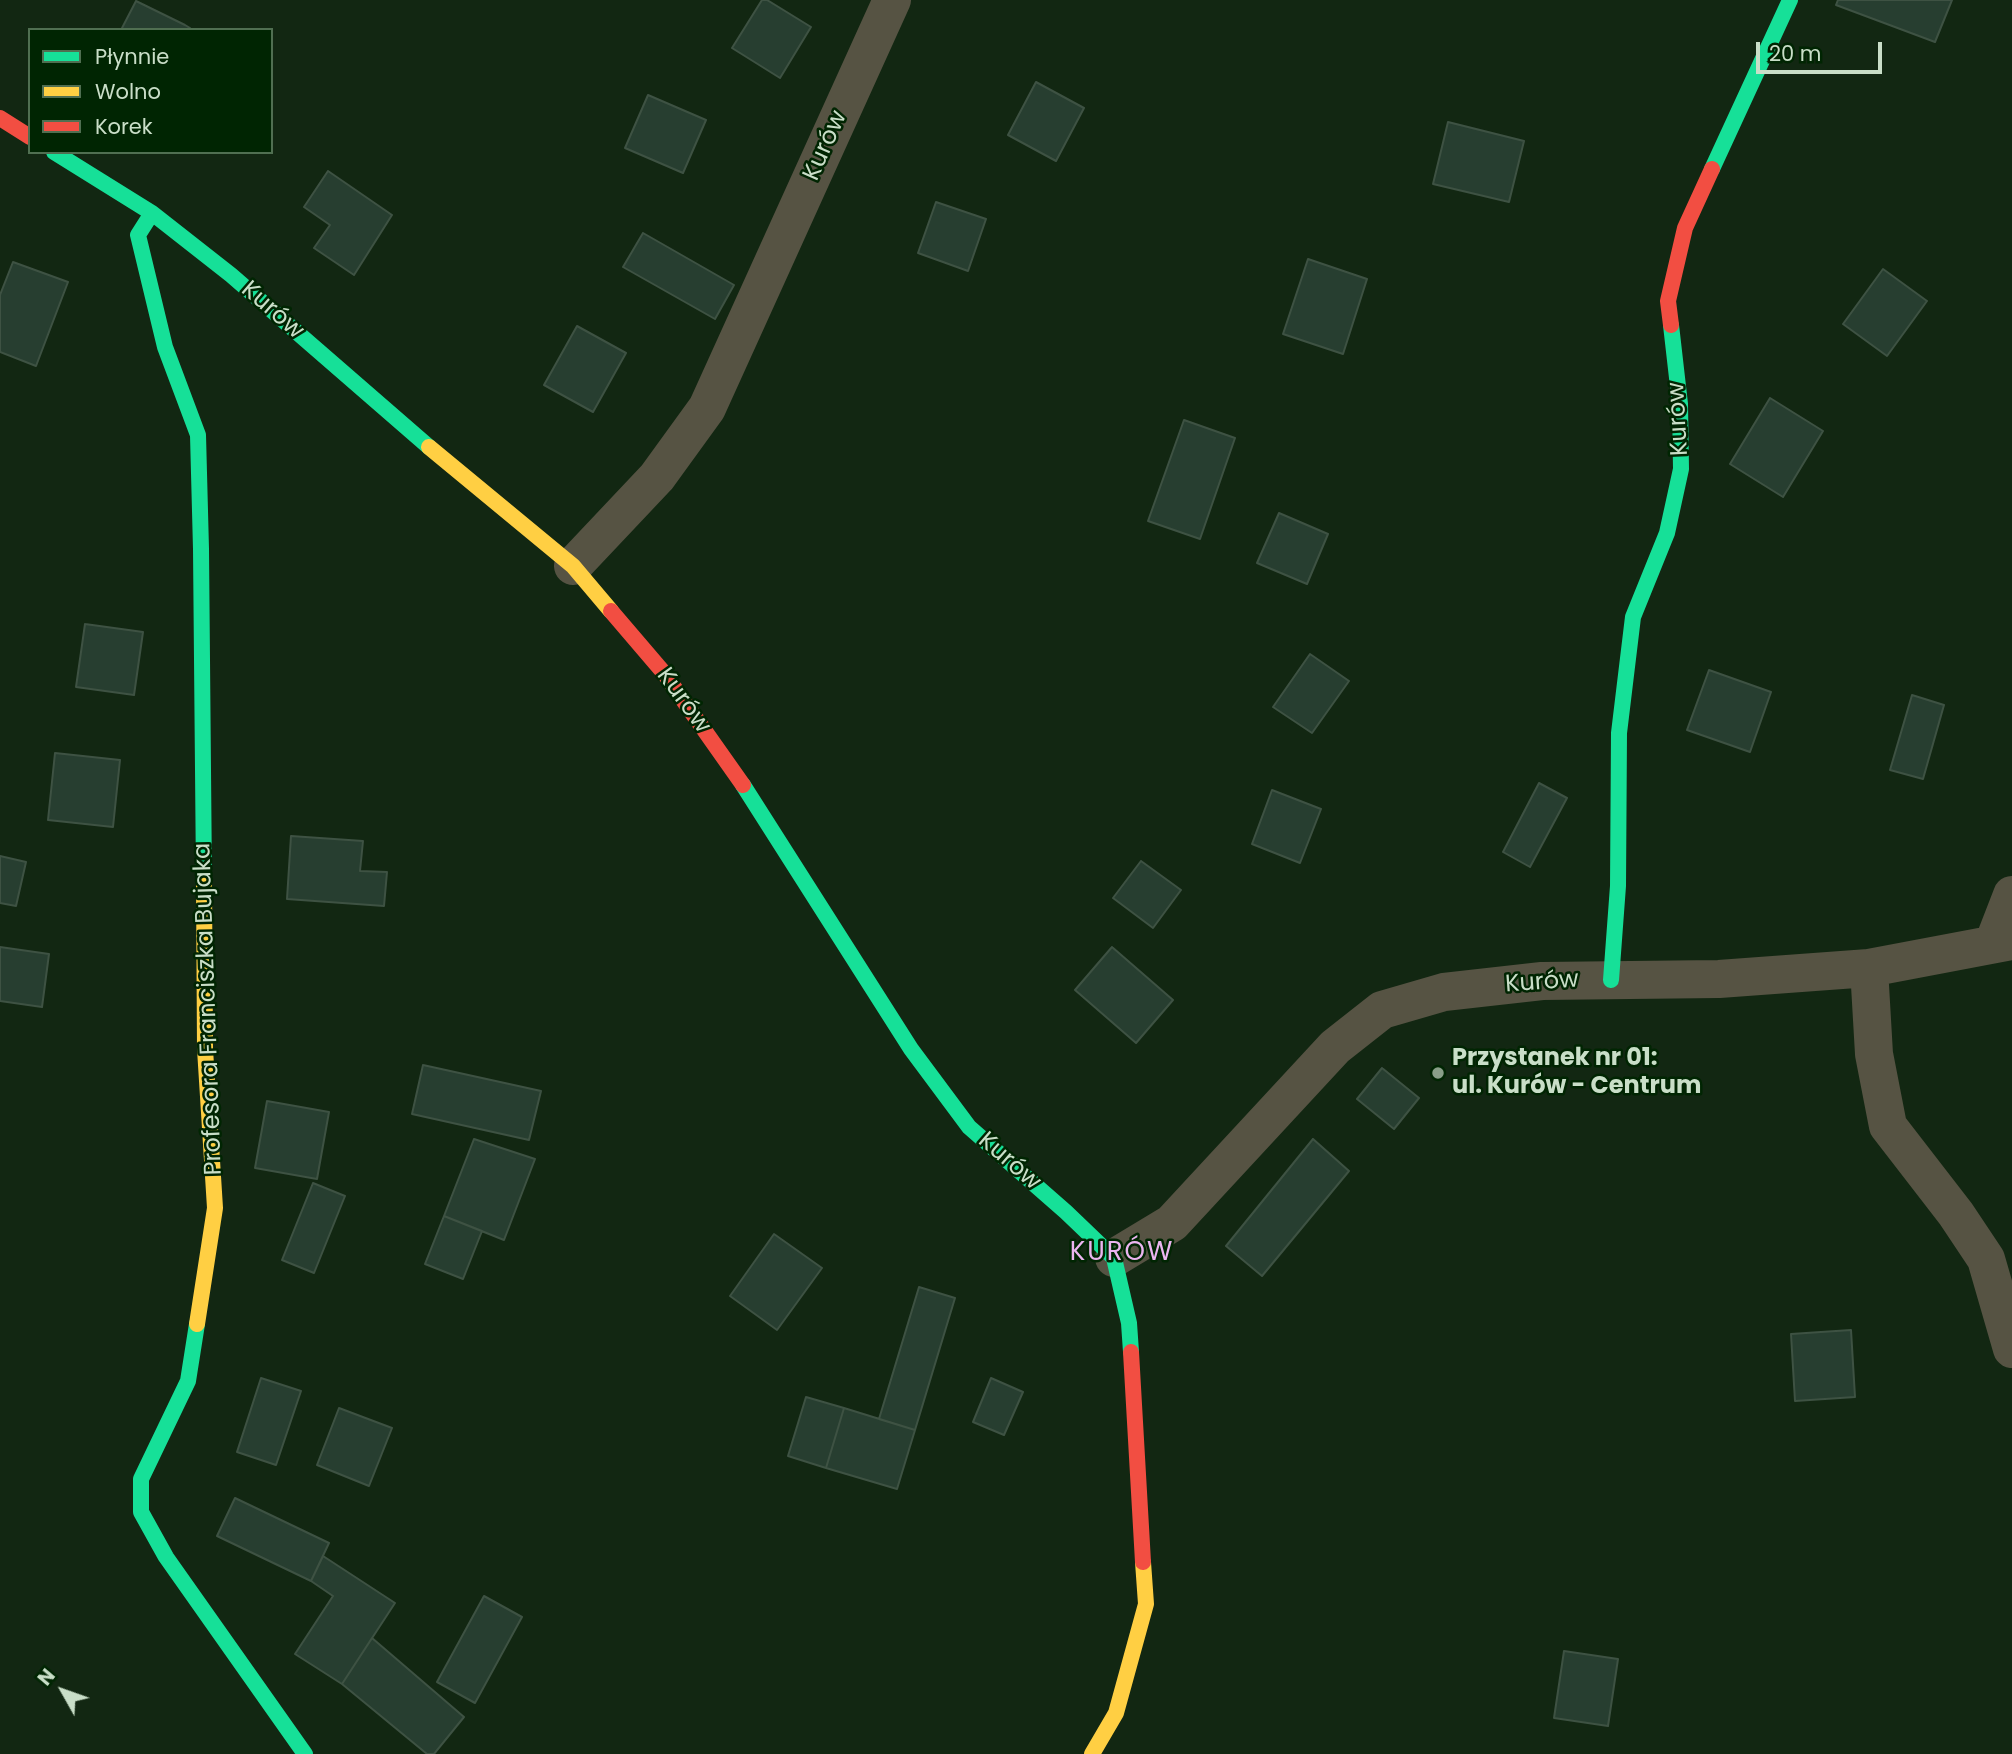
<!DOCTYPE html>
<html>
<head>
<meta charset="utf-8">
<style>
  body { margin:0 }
  #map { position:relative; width:2012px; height:1754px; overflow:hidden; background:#122712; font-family:Poppins,sans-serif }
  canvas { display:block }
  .legend { position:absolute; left:28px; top:28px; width:245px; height:126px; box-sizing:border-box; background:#002502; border:2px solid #506f51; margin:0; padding:9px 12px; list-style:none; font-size:21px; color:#c9dec8 }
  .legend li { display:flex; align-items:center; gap:14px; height:35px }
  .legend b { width:35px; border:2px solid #506f51 }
  .north { position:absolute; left:28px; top:1656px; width:70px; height:70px; -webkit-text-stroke:5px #002502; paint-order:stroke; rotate:310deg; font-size:19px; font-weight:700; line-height:28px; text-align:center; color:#c9dec8 }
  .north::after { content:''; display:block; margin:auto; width:24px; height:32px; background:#c9dec8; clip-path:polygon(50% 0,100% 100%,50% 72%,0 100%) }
  .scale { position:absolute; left:1756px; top:42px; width:126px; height:32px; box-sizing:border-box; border:4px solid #c9dec8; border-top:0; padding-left:9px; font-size:21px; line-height:24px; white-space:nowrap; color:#c9dec8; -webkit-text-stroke:5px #002502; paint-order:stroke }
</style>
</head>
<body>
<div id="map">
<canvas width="2012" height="1754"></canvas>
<ul class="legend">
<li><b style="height:9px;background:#16e098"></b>Płynnie</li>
<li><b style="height:9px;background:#ffcf43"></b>Wolno</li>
<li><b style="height:9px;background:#f24e42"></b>Korek</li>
</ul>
<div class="north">N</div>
<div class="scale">20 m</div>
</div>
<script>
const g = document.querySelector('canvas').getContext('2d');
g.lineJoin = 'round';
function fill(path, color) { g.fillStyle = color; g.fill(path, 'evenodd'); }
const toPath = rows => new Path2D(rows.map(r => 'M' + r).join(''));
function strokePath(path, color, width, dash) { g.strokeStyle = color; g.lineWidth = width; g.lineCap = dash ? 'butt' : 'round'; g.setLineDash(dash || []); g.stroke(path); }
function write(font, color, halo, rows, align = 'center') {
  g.font = font + ' Poppins,sans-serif'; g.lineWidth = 5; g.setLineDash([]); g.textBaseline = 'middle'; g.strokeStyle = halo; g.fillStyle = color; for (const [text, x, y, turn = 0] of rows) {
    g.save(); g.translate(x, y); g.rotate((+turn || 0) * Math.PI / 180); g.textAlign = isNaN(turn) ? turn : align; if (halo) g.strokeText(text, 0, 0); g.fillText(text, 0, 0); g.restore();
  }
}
const building = toPath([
  [762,0,767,0,811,27,780,78,732,48,762,0],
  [1838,0,1952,0,1935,42,1836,5,1838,0],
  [136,1,185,25,190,28,189,30,121,30,136,1],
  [1036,82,1084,108,1056,161,1008,135,1036,82],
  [648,95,706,120,683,173,625,148,648,95],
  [1448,122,1524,141,1509,202,1433,184,1448,122],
  [328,171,392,215,354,275,314,248,330,225,304,207,328,171],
  [936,202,986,219,968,271,918,253,936,202],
  [643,233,734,285,715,319,623,267,643,233],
  [1308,259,1367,279,1343,354,1283,334,1308,259],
  [13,262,68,282,36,366,0,352,0,295,13,262],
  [1883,269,1927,301,1887,356,1843,324,1883,269],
  [577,326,626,353,593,412,544,385,577,326],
  [1770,398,1823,431,1783,497,1730,464,1770,398],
  [1184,420,1235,438,1200,539,1148,521,1184,420],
  [1279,513,1328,534,1307,584,1257,563,1279,513],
  [85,624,143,632,134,695,76,687,85,624],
  [1310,654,1349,681,1312,733,1273,707,1310,654],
  [1709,670,1771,692,1750,752,1687,730,1709,670],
  [1912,695,1944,705,1923,779,1890,770,1912,695],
  [55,753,120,760,113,827,48,820,55,753],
  [1539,783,1567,798,1530,867,1503,852,1539,783],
  [1272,790,1321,809,1300,863,1252,844,1272,790],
  [291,836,363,841,360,871,387,872,384,906,287,899,291,836],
  [0,856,26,862,16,906,0,903,0,856],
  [1141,861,1181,890,1153,928,1113,898,1141,861],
  [0,947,49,954,42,1007,0,1001,0,947],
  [1112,947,1173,1000,1136,1043,1075,990,1112,947],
  [423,1065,541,1091,529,1140,412,1114,423,1065],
  [1382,1068,1419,1098,1394,1129,1357,1099,1382,1068],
  [267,1101,329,1112,317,1179,255,1168,267,1101],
  [474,1139,535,1159,504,1240,444,1216,474,1139],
  [1313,1139,1349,1171,1262,1276,1226,1246,1313,1139],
  [313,1183,345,1196,314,1273,282,1260,313,1183],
  [444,1216,482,1231,463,1279,425,1264,444,1216],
  [774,1234,822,1268,777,1330,730,1296,774,1234],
  [919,1287,955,1298,915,1430,879,1419,919,1287],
  [1851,1330,1855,1397,1795,1401,1791,1334,1851,1330],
  [261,1378,301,1391,276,1465,237,1452,261,1378],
  [991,1378,1023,1392,1004,1435,973,1422,991,1378],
  [806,1397,844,1408,826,1468,788,1456,806,1397],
  [339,1408,392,1428,369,1486,317,1465,339,1408],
  [844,1408,915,1430,897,1489,826,1468,844,1408],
  [235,1498,329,1543,311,1581,217,1536,235,1498],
  [323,1556,395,1603,342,1684,295,1654,333,1596,311,1581,323,1556],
  [484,1596,522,1617,475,1703,437,1682,484,1596],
  [372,1638,464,1717,434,1754,427,1754,342,1684,372,1638],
  [1564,1651,1618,1659,1608,1726,1554,1718,1564,1651]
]);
const street = toPath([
  [573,566,657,477,707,408,892,0],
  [1993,944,2012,895],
  [1869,968,1874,1054,1888,1126,1956,1214,1986,1259,2012,1349],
  [1114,1258,1172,1223,1335,1047,1382,1010,1444,992,1542,981,1719,979,1869,968,2012,941]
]);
const fast = toPath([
  [54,152,152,213,231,275,429,447],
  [1712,169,1790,0],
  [152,213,138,235,165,347,198,435,201,549,204,880],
  [743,785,911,1049,969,1127,1066,1212,1114,1258,1129,1323,1131,1352],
  [1611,980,1618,886,1619,733,1633,617,1667,533,1681,469,1680,404,1671,325],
  [197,1324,188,1381,141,1479,141,1512,166,1557,305,1754]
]);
const slow = toPath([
  [429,447,573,566,611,611],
  [197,1324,215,1208,205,1049,204,880],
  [1092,1754,1116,1713,1146,1604,1143,1562]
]);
const jam = toPath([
  [0,118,30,137],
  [1671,325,1668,301,1685,228,1712,169],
  [611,611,664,673,743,785],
  [1131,1352,1143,1562]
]);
const markers = [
  [1438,1073,7,"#899e88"]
];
const streetNames = [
  ["Kurów",826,146,-66],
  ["Kurów",272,311,41],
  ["Kurów",1679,419,-93],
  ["Kurów",683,701,54],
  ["Kurów",1542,983,-4],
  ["Profesora Franciszka Bujaka",209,1009,-92],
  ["Kurów",1009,1162,41]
];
const poiNames = [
  ["Przystanek nr 01:",1452,1059],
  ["ul. Kurów - Centrum",1452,1087]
];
const neighbourhoodNames = [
  ["KURÓW",1122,1253]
];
fill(building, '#273e30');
strokePath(building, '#3e5243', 2);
strokePath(street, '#565343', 38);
strokePath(fast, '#16e098', 16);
strokePath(slow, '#ffcf43', 16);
strokePath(jam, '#f24e42', 16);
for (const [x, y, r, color] of markers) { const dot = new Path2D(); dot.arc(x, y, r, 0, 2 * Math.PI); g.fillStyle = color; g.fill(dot); strokePath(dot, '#002502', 2.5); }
write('24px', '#c9dec8', '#002502', streetNames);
write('bold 24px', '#c9dec8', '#002502', poiNames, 'left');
g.letterSpacing = '2px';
write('26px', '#ebb5f0', '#002502', neighbourhoodNames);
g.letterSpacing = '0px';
</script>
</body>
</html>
